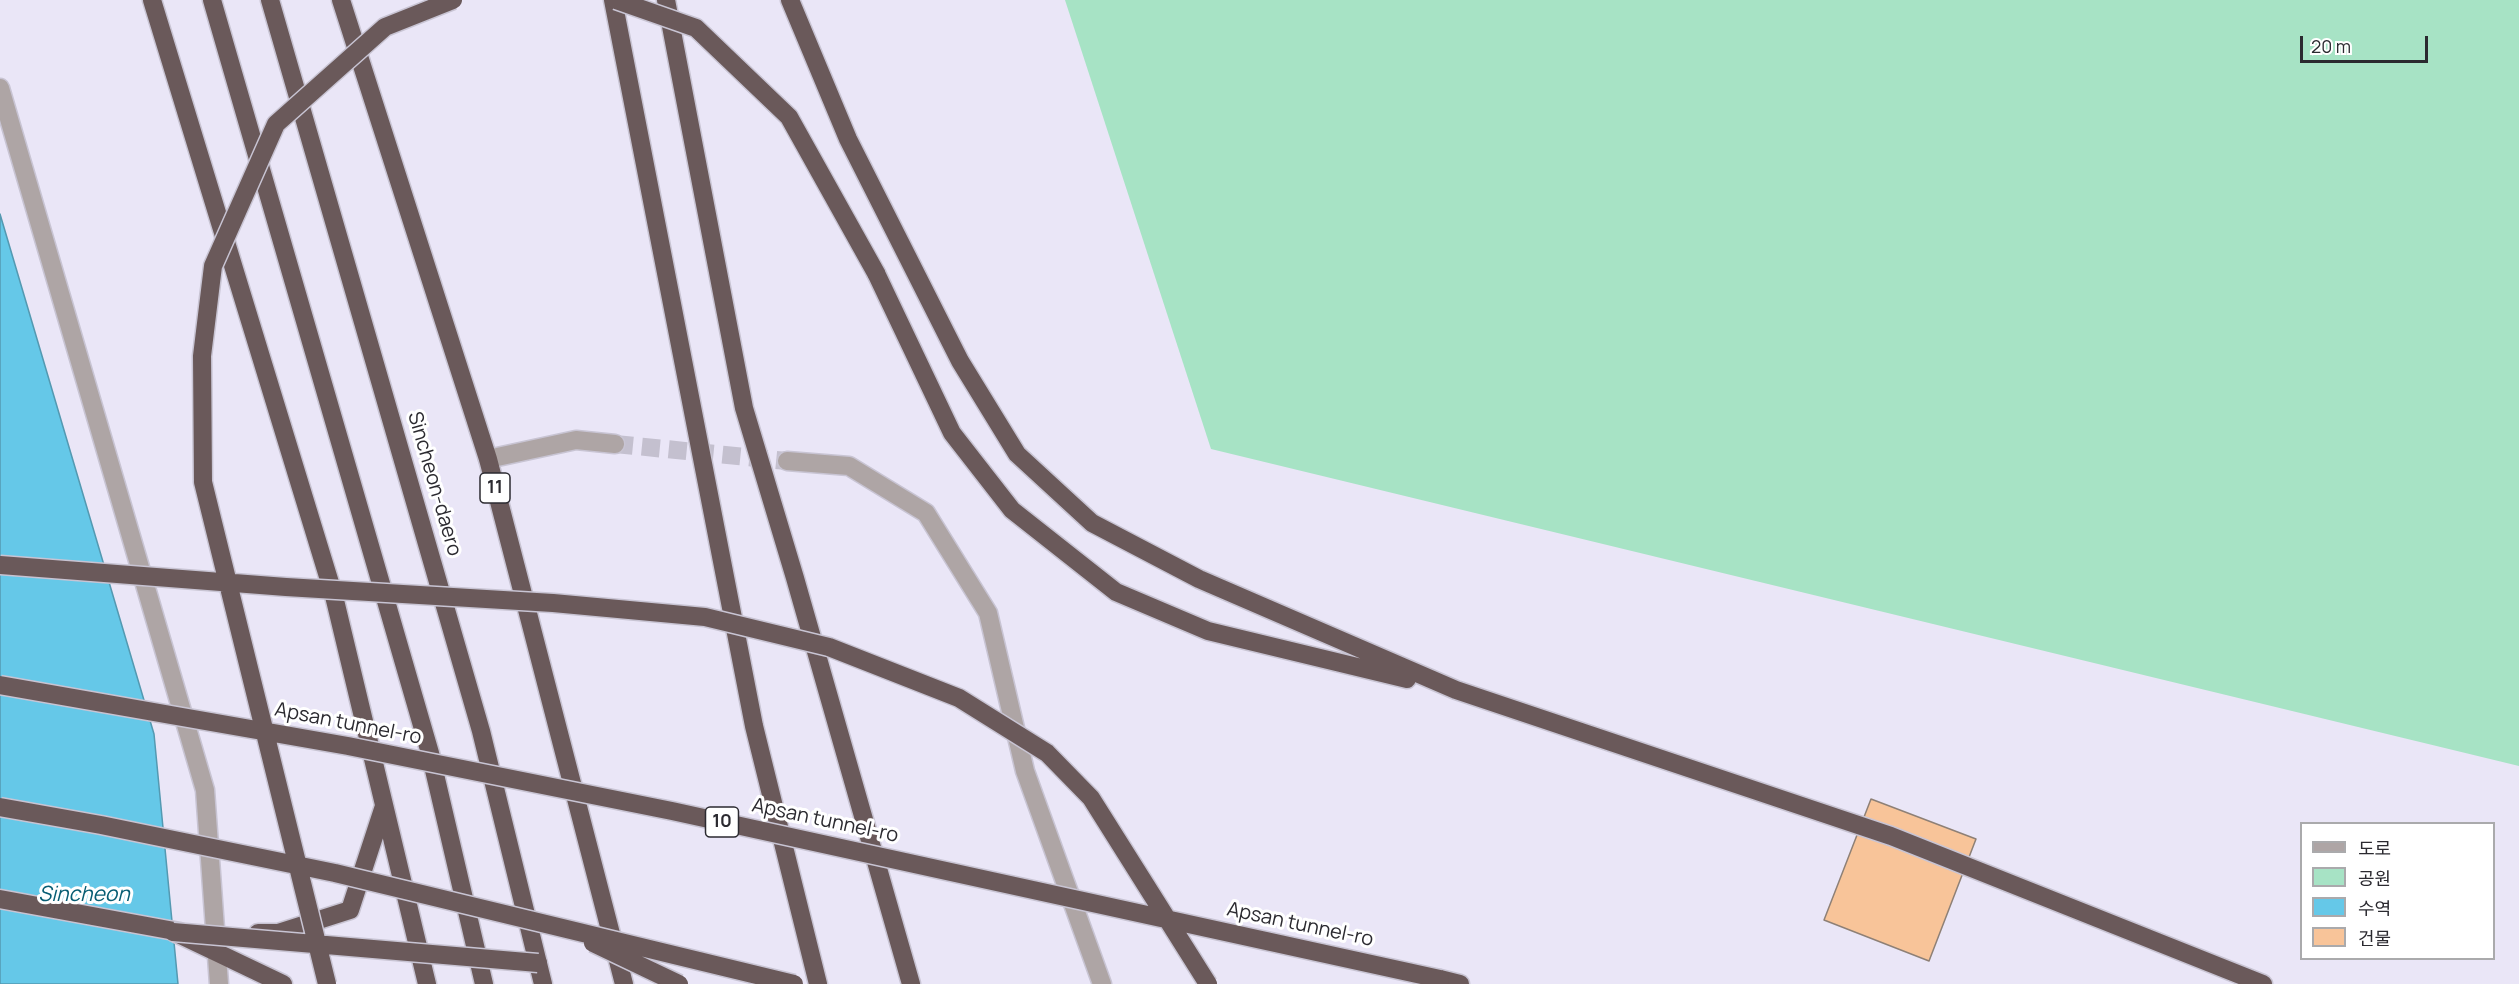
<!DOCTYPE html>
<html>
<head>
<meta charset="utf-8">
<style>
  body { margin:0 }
  #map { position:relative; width:2519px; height:984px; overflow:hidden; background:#eae6f7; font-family:Manrope,"Noto Sans KR",sans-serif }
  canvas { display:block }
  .legend { position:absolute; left:2300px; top:822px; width:195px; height:138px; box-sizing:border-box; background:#fff; border:2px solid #aaaaac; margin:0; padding:8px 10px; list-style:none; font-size:18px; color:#2b2a30 }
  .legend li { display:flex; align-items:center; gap:12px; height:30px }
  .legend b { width:30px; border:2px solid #aaaaac }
  .scale { position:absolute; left:2300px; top:36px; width:128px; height:27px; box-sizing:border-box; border:3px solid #2b2a30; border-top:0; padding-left:8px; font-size:18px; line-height:21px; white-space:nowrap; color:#2b2a30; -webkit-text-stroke:4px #fff; paint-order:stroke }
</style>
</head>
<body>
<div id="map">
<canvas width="2519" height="984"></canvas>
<ul class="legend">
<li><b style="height:8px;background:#aea5a5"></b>도로</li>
<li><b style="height:16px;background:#a7e3c5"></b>공원</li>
<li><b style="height:16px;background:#65c8e8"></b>수역</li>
<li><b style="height:16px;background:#f8c499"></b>건물</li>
</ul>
<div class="scale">20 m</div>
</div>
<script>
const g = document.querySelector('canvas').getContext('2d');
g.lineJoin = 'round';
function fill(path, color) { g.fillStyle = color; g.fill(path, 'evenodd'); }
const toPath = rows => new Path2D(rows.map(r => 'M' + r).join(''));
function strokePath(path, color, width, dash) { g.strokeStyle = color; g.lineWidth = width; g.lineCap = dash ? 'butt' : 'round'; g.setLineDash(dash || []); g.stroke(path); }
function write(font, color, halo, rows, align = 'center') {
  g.font = font + ' Manrope,sans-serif'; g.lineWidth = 6; g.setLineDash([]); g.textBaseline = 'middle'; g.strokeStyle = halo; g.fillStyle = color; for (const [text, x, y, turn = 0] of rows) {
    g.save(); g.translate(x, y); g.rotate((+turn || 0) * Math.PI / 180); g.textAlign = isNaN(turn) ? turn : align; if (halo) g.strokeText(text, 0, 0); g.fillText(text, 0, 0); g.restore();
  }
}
const green = toPath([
  [1065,0,2519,0,2519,766,1211,449]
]);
const water = toPath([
  [0,214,154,734,178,984,0,984,0,214]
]);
const building = toPath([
  [1871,799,1976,839,1929,961,1824,920,1871,799]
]);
const minorTunnel = toPath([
  [615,444,787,461]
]);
const minor = toPath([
  [0,88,205,790,219,984],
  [488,459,576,440,615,444],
  [787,461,849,466,926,513,988,613,1025,771,1102,984]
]);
const highway = toPath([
  [152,0,334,596,427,984],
  [212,0,430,753,484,984],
  [270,0,481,731,543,984],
  [341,0,488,459,624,984],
  [613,0,754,726,818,984],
  [666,0,744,408,795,578,911,984],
  [790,0,848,139,960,361,1017,454,1092,523,1199,579,1456,690,1891,836,2263,984],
  [876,273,952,433,1012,510,1116,592,1208,631,1407,679],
  [0,899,180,932],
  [174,932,283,984],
  [258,933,278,933,350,910,384,806],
  [1440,979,1460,984]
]);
const highwayBridge = toPath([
  [616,0,696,28,789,117,876,273],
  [0,565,286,587,553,603,705,617,829,647,959,698,1047,753,1091,798,1208,984],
  [0,685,348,746,672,811,1440,979],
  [0,807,101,825,335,873,794,984],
  [173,932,538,963],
  [593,943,679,984],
  [327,984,203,482,202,356,213,266,276,124,385,27,453,0]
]);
const shields = [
  [495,488,30],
  [722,822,33]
];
const shieldNames = [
  ["11",495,488],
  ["10",722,822]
];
const streetNames = [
  ["Sincheon-daero",434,484,74],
  ["Apsan tunnel-ro",348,724,11],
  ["Apsan tunnel-ro",825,821,12],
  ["Apsan tunnel-ro",1300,925,12]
];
const waterNames = [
  ["Sincheon",84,895]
];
fill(green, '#a7e3c5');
fill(water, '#65c8e8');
strokePath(water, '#5499b1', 1.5);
fill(building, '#f8c499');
strokePath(building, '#8e8076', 1.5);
strokePath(minorTunnel, '#c4c0cf', 18, [18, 9]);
strokePath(minor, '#c8c4d3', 21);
strokePath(highway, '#c8c4d3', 21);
strokePath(minor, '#aea5a5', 18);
strokePath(highway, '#6a595a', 18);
strokePath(highwayBridge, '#c8c4d3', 21, []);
strokePath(highwayBridge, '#6a595a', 18);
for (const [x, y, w] of shields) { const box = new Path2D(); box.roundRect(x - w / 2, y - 15, w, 30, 4.5); g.fillStyle = '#fff'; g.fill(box); strokePath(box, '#2b2a30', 1.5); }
write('bold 18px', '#2b2a30', null, shieldNames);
write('20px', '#2b2a30', '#fff', streetNames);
write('italic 21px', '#075d73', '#fff', waterNames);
</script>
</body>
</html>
